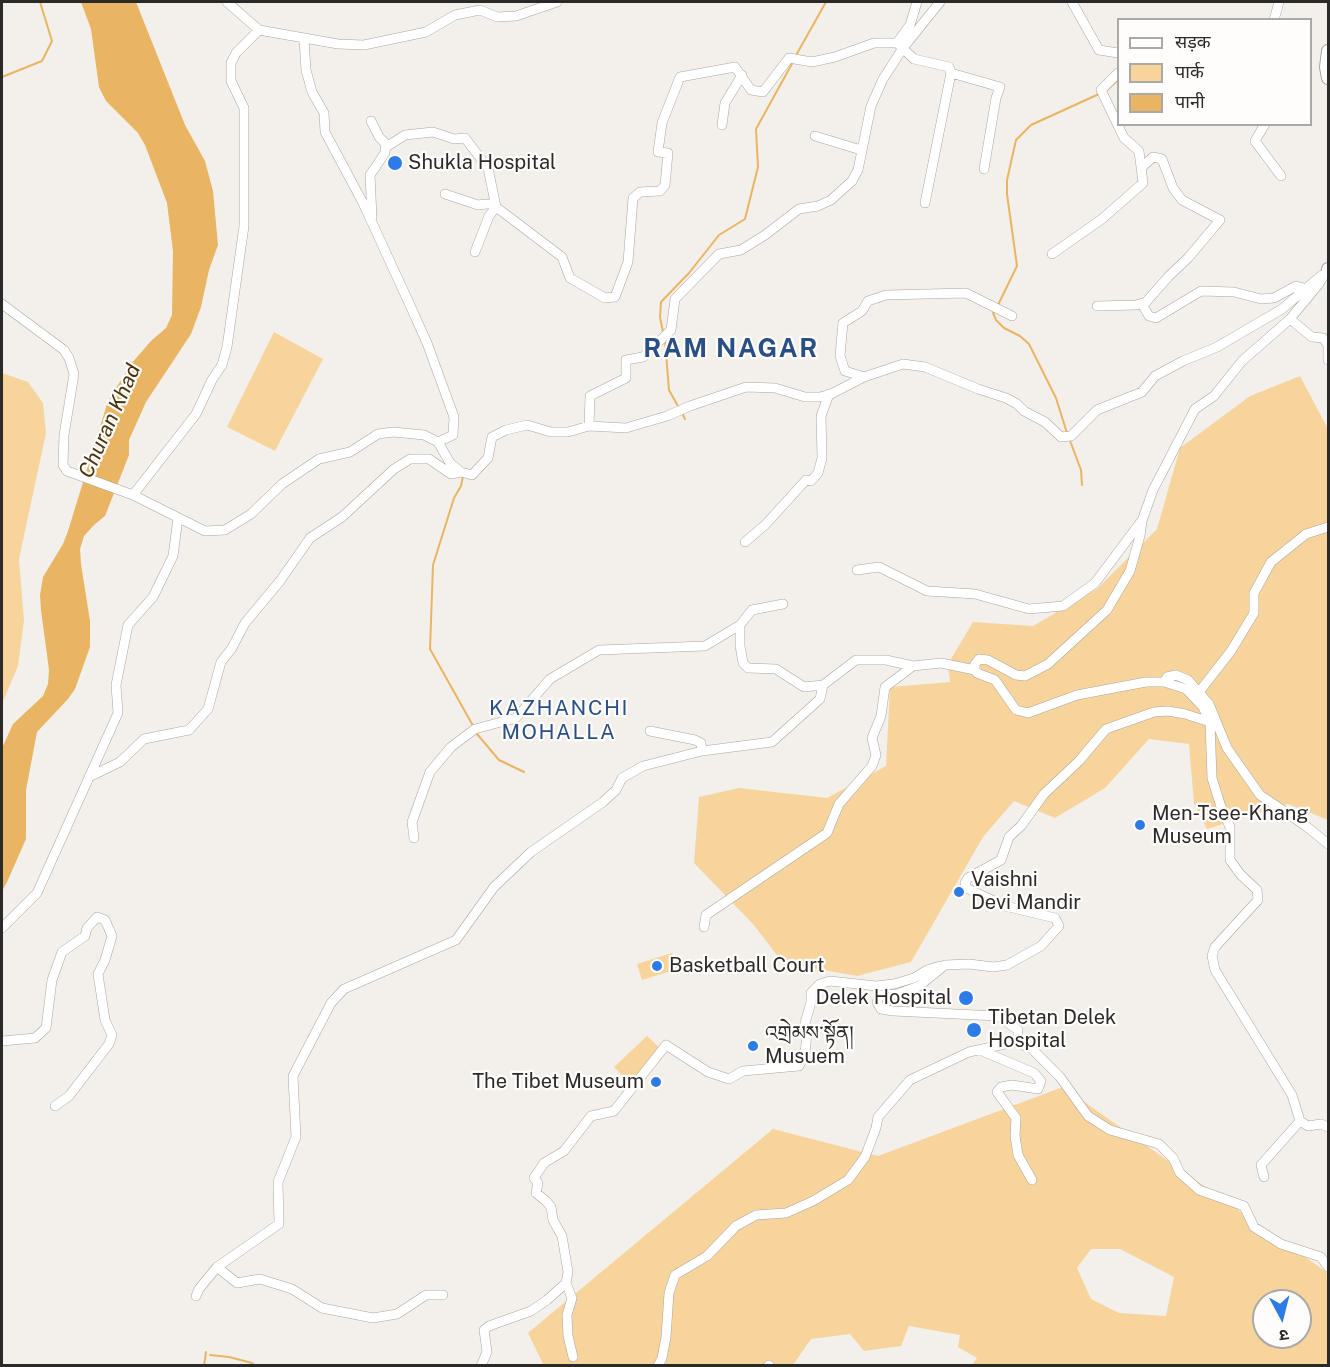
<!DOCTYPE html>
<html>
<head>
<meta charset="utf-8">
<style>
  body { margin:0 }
  #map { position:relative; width:1330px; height:1367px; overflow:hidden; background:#f3efea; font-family:"Public Sans","Noto Sans Devanagari",sans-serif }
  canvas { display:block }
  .frame { position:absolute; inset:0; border:3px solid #2b2a28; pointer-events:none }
  .legend { position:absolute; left:1117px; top:18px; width:195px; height:108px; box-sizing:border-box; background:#fefdfb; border:2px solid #aaa9a7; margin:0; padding:8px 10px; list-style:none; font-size:18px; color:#2b2a28 }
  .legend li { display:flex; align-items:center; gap:12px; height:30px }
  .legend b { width:30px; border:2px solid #aaa9a7 }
  .north { position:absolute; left:1252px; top:1289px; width:60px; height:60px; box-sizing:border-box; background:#fefdfb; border:2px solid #aaa9a7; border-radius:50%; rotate:173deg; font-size:16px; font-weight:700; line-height:24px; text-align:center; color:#2b2a28 }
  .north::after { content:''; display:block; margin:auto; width:21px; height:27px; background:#2c7be7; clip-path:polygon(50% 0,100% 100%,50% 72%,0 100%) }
</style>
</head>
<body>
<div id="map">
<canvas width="1330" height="1367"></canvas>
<div class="frame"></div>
<ul class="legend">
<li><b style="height:8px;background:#fff"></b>सड़क</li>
<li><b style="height:16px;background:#f8d49d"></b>पार्क</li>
<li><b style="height:16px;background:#e9b563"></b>पानी</li>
</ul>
<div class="north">उ</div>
</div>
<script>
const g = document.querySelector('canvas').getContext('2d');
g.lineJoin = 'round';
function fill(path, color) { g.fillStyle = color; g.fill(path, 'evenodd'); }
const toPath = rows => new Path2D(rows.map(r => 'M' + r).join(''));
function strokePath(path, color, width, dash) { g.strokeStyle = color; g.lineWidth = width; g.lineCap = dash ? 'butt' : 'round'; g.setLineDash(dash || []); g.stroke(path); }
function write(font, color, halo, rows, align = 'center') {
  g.font = font + ' "Public Sans","Noto Serif Tibetan",sans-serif'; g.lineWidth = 4.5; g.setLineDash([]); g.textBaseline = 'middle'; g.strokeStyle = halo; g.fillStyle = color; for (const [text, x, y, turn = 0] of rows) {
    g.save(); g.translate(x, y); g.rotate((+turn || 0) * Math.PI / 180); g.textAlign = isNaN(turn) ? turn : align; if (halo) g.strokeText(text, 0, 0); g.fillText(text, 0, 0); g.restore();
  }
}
const green = toPath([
  [274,332,323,359,275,451,227,427],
  [2,373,28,382,43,403,46,433,19,559,24,620,18,666,2,704],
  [1300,376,1328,429,1328,820,1288,804,1207,829,1194,804,1189,744,1149,739,1105,788,1055,818,1014,801,983,837,911,962,857,976,783,963,753,924,694,863,699,797,739,788,827,798,886,766,890,687,950,682,948,664,973,622,1033,626,1098,588,1157,529,1180,448,1250,396],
  [672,953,677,969,642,980,637,964],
  [647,1036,660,1048,630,1083,614,1067],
  [1063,1087,1328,1273,1328,1365,972,1365,977,1358,958,1347,960,1335,909,1326,901,1346,864,1351,850,1334,811,1339,793,1365,544,1366,528,1333,773,1129,878,1156],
  [1091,1249,1120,1249,1174,1277,1166,1316,1119,1313,1091,1299,1077,1268],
  [1264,1301,1300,1301,1300,1337,1264,1337]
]);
const water = toPath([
  [81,2,136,2,185,125,205,161,213,191,218,245,209,270,201,307,191,334,146,402,129,440,129,455,105,516,94,525,84,536,80,549,81,564,90,621,90,647,75,689,68,699,37,732,26,790,26,839,7,882,2,891,2,748,13,724,43,696,48,684,49,670,41,610,40,595,43,577,63,544,68,531,108,401,131,364,151,341,166,328,172,315,173,251,167,203,145,145,138,133,106,101,99,87,91,29]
]);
const stream = toPath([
  [795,57,826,2],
  [2,77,42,61,52,41,40,2],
  [1107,90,1118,80],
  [998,305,1017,266,1007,194,1007,180,1016,140,1031,125,1099,94],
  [995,310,993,313,996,320,1004,328,1020,336,1029,344,1056,398,1067,433],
  [663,332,660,317,661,302,689,273,719,235,745,219,758,167,756,129,793,62],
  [665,341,669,390,679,408],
  [682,413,685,419],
  [1069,438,1081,470,1082,485],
  [463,476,461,486,454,498,433,565,430,649,472,724],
  [477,734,499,760,524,772],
  [210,1355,229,1357,252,1363,255,1366],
  [204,1366,206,1352]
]);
const minor = toPath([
  [227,2,259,30],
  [1072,2,1099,50,1118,53],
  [1274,20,1279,2],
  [304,39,306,70,312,92,324,113,325,132,363,203,409,303,427,343,454,417,453,435,438,442],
  [897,43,910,25,917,2],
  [371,121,379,137,386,144,385,153,370,175,372,217],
  [1265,124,1255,141,1281,176],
  [722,125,725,103,742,75],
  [815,136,861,150],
  [386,147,405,135,433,132,454,139,465,138,488,168,496,207,562,257,570,278,605,298,615,297,628,262,633,198,640,192,660,191,665,185,668,153,658,152,662,123,680,77,735,67,751,90,763,92,789,58,812,62,835,57,874,43,897,43,914,59,949,67,951,73,1000,87,996,98,984,169],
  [445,194,478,205,495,203],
  [925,203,951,73],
  [475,252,489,216,496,207],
  [1052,254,1102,219,1143,183,1139,151,1124,138,1101,90,1118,73],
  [2,304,64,350,69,358,74,374,64,435,63,465,67,471,133,495,205,531,225,530,251,514,282,484,319,459,350,452,378,434,393,432,424,435,438,442,450,463,461,472,472,475,488,458,492,437,506,430,527,425,551,432,568,432,589,426,626,428,667,416,690,406,746,387,775,388,805,397,820,397,831,394,864,377,903,364,925,367,978,389,1006,398,1017,404,1024,411,1045,422,1061,437,1071,436,1097,410,1142,392,1155,376,1183,361,1217,347,1282,309,1322,275],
  [1142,304,1149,316,1156,318,1201,291,1234,292,1261,299,1274,298,1296,286,1304,288],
  [1097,306,1136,305,1146,302,1169,276,1188,258,1220,220,1182,200,1173,188,1162,159,1153,157,1141,168],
  [1290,319,1312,337,1323,338,1328,345,1328,360],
  [864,377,845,371,840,356,843,323,862,311,868,301,886,295,966,293,1012,316],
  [589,426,590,396,626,378,626,360,643,357,671,330,675,299,719,254,741,250,765,235,799,209,818,206,831,200,852,181,858,170,871,106,883,79,903,48,940,2],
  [133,495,196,414,212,380,222,365,227,347,244,226,244,108,231,81,231,63,236,53,259,30,338,44,364,45,426,32,455,15,480,10,497,17,516,16,557,2],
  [745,542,765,525,806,480,811,481,818,473,822,458,821,416,829,394],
  [857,570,879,567,927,591,975,594,1029,609,1063,606,1095,583,1140,523],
  [740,625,740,646,743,663,748,668,776,669,804,687,823,685],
  [1164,682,1167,677,1176,675,1188,680,1209,704,1227,748,1260,795,1306,826,1328,844],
  [1199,692,1231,651,1254,613,1254,593,1271,562,1306,534,1328,527],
  [1210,722,1212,778,1221,807,1230,827,1230,860,1240,874,1257,890,1258,900,1215,947,1212,956,1215,970,1292,1095,1300,1121,1261,1165,1264,1177],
  [650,731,695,740,701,743,702,751],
  [89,777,120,762,144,739,189,730,208,709,221,662,232,648,245,623,280,581,310,538,342,517,394,469,410,459,429,459,451,474,461,472],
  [414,838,412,822,430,772,451,747,475,729,516,718,550,679,599,650,705,646,740,625,752,610,783,604],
  [704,927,706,915,827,833,839,804,872,766,876,755,872,738,881,716,885,687,913,666],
  [2,928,37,893,118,713,116,685,128,625,153,597,173,556,178,518],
  [2,1041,35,1038,46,1028,52,980,62,952,85,936,87,928,97,917,105,920,112,936,105,960,98,974,105,1020,112,1035,109,1044,69,1096,55,1106],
  [1012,1041,1031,1048,1060,1077,1088,1116,1110,1130,1159,1144,1173,1158,1180,1173,1199,1190,1244,1206,1254,1227,1281,1244,1321,1257,1328,1267],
  [980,1050,1034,1073,1041,1081,1038,1089,1012,1085,1001,1087,997,1092,1016,1118,1015,1136,1018,1155,1032,1180],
  [1300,1121,1308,1126,1321,1124,1328,1127],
  [217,1267,237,1283,260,1279,292,1289,322,1308,373,1318,397,1314,426,1295,443,1295],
  [196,1296,199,1289,217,1267,279,1224,278,1182,296,1137,293,1076,331,1003,344,989,456,940,494,887,531,852,603,802,616,790,622,778,643,766,702,751,772,742,820,699,823,685,856,660,886,660,913,666,941,663,975,670],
  [573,1357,568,1336,567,1315,572,1298,566,1283,568,1272,562,1236,553,1220,551,1207,546,1201,536,1193,538,1183,534,1178,544,1163,564,1151,591,1116,614,1111,666,1045,708,1072,729,1079,743,1071,799,1066,805,1054,807,1033,804,1027,811,1002,811,993,820,984,830,981,876,986,894,984,914,978,927,970,940,966],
  [481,1366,487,1352,484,1330,489,1326,531,1311,547,1300,566,1283],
  [658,1366,662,1358,666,1337,669,1293,675,1275,707,1256,736,1226,756,1215,786,1213,813,1201,848,1180,865,1157,876,1128,878,1117,910,1080,969,1052,1005,1044,1018,1038,1018,1030,998,1016,893,1011,881,1009,877,1002,880,995,897,994,919,986,945,965,969,964,993,967,1007,965,1041,946,1059,926,1055,918,1005,906,966,888,965,883,968,878,1001,860,1009,837,1021,826,1044,794,1079,761,1106,729,1154,712,1168,711,1185,714,1210,722,1203,707,1186,689,1164,682,1146,682,1077,695,1028,713,1016,710,995,680,977,673,975,670,975,664,979,659,988,660,1016,675,1025,676,1048,664,1107,610,1130,571,1140,536,1142,521,1153,490,1195,409,1214,396,1242,361,1290,319,1318,285,1328,269],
  [769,1366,769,1365]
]);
const major = toPath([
  [1328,51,1326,67,1328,78],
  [1328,269,1328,271]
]);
const markers = [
  [395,163,8,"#2c7be7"],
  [1140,825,6,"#2c7be7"],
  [959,892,6,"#2c7be7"],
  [657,966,6,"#2c7be7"],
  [966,998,8,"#2c7be7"],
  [974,1030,8,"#2c7be7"],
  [753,1046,6,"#2c7be7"],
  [656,1082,6,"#2c7be7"]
];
const poiNames = [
  ["Shukla Hospital",408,163],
  ["Men-Tsee-Khang",1152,814],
  ["Museum",1152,837],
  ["Vaishni",971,880],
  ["Devi Mandir",971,903],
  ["Basketball Court",669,966],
  ["Delek Hospital",952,998,"right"],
  ["Tibetan Delek",988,1018],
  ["Hospital",988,1041],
  ["འགྲེམས་སྟོན།",765,1034],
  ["Musuem",765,1057],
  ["The Tibet Museum",644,1082,"right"]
];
const waterNames = [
  ["Churan Khad",110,421,-66]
];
const neighbourhoodNames = [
  ["KAZHANCHI",559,709],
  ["MOHALLA",559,733]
];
const districtNames = [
  ["RAM NAGAR",731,349]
];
fill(green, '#f8d49d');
fill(water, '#e9b563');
strokePath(stream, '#e9b563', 2);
strokePath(minor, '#a9a6a1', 10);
strokePath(major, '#a9a6a1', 14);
strokePath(minor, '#fff', 9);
strokePath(major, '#fff', 12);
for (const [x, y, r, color] of markers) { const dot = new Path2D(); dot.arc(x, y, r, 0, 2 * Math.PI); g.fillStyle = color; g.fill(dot); strokePath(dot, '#fefdfb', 2); }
write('20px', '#2b2a28', '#fefdfb', poiNames, 'left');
write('italic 21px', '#48330e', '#fefdfb', waterNames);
g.letterSpacing = '1.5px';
write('21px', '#294f85', '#fefdfb', neighbourhoodNames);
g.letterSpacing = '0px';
g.letterSpacing = '1.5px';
write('bold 26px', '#294f85', '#fefdfb', districtNames);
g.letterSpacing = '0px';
</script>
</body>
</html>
